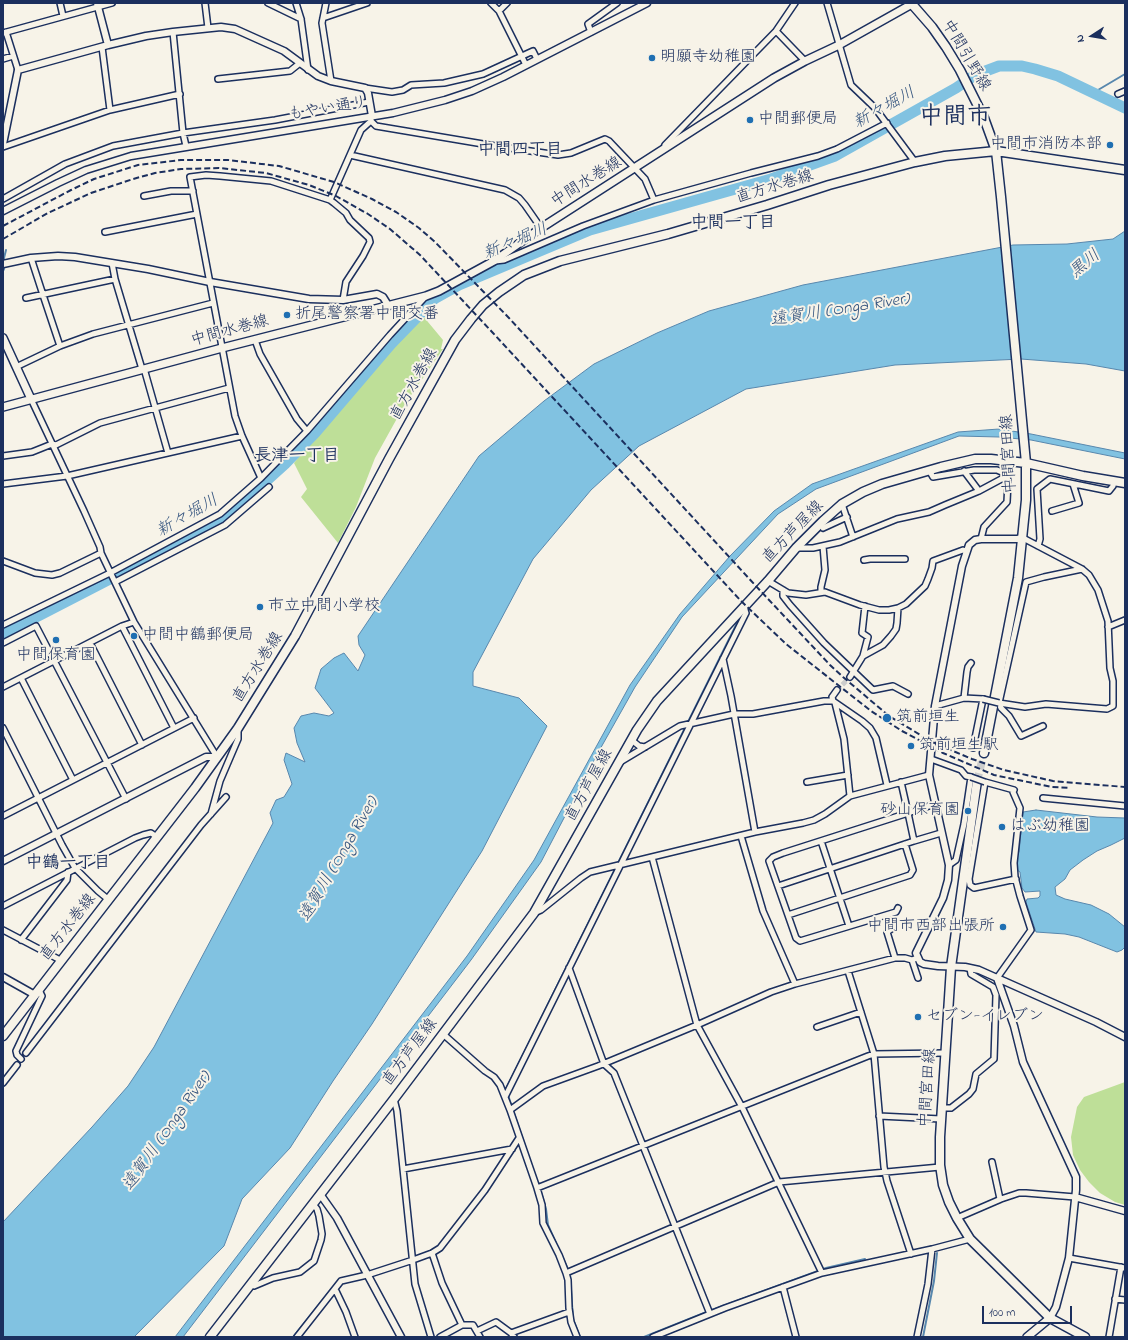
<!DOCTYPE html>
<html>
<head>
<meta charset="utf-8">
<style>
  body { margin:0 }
  #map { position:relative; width:1128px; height:1340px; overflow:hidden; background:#f7f3e8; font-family:"Indie Flower",sans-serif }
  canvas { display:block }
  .frame { position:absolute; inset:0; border:4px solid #1b2f5e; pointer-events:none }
  .north { position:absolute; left:1072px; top:16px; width:40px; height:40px; -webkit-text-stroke:3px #f7f3e8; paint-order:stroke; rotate:258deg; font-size:11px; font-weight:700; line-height:16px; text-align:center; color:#1b2f5e }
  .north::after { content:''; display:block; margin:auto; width:14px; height:18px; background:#1b2f5e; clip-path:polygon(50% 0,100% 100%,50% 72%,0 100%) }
  .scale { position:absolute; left:982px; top:1306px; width:90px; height:18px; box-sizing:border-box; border:2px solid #1b2f5e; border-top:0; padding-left:5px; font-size:12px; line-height:14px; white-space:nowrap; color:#1b2f5e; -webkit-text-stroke:3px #f7f3e8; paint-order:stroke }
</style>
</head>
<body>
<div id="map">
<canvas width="1128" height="1340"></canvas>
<div class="frame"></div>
<div class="north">N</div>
<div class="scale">100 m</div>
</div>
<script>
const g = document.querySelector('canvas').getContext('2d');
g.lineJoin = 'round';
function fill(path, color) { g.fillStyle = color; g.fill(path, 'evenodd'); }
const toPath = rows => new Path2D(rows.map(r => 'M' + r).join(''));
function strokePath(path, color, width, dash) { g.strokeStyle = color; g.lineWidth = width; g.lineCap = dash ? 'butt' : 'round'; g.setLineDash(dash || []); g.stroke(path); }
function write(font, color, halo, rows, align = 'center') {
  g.font = font + ' "Indie Flower","Klee One",sans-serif'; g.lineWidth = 4; g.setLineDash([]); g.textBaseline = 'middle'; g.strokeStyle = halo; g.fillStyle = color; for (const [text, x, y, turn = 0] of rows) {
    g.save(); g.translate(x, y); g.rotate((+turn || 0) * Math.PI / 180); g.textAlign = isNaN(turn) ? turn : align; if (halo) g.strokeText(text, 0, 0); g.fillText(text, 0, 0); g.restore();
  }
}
const green = toPath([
  [423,316,443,340,441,349,443,349,405,404,375,458,356,507,338,543,301,497,307,489,294,463,352,391],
  [1125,1082,1125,1205,1115,1202,1100,1193,1089,1182,1080,1170,1073,1155,1071,1137,1077,1107,1084,1097]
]);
const water = toPath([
  [1125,231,1125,371,1086,364,1021,359,895,365,746,389,639,446,591,490,533,559,473,672,473,686,519,698,547,726,482,851,372,1024,333,1081,290,1148,242,1199,224,1246,134,1337,3,1337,3,1222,92,1127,128,1086,154,1047,273,823,270,813,276,800,284,797,292,784,284,760,286,753,305,762,297,743,294,728,301,716,314,713,329,716,334,713,315,688,321,669,334,658,344,653,358,671,365,655,359,645,358,636,479,456,544,401,594,364,657,333,709,311,803,285,1013,245,1067,244,1113,239,1125,231],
  [999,429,1031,434,1125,453,1125,459,1031,440,999,437,959,436,816,489,778,514,682,617,635,687,599,751,541,862,471,960,183,1337,175,1337,467,956,534,860,630,685,680,614,730,556,774,511,812,484,958,432,999,429],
  [1036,810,1097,817,1125,818,1125,838,1111,845,1097,851,1083,860,1070,870,1065,879,1055,887,1056,895,1065,899,1091,905,1109,914,1125,927,1125,947,1122,950,1117,952,1079,937,1065,934,1036,932,1026,902,1027,899,1038,898,1040,896,1040,891,1025,892,1022,888,1020,872,1017,870,1016,863,1017,855,1019,852,1023,812,1036,810]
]);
const stream = toPath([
  [1095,93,1098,90,1125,74],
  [3,271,4,269,4,258,6,250],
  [531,1164,506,1089,741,615],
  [540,1189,546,1209,548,1225,556,1243],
  [562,1256,570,1274,573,1319,580,1337],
  [293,1337,333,1287],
  [644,1337,704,1313,826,1268,865,1259],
  [923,1337,934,1281,937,1253]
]);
const river = toPath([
  [3,634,222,521,285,464,315,433,391,344,425,309,434,299,459,285,590,230,771,179,835,156,956,88,975,75,999,66,1022,66,1035,69,1058,76,1125,108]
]);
const minorTunnel = toPath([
  [837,690,850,677]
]);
const primaryTunnel = toPath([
  [977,781,984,753]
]);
const minor = toPath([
  [60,3,63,16],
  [205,3,208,28],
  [268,3,301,19],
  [296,3,301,19,308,70],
  [326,3,322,23,331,81],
  [491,3,499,11,526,65],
  [827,3,851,85,875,108,915,162],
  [499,11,507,3],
  [323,18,367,3],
  [776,31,805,61],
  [6,32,18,70],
  [173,32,183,133,186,146],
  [591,32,588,24,617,3],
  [3,33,112,3],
  [102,47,110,110],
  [3,59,13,56],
  [218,79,290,71,300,63],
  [365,88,392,92,403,90,411,85,444,83,483,74,533,51,537,59],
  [1118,94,1125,91],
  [371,121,376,126,489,145,558,155,571,153,605,139,609,141,645,179,654,200],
  [665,145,776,31,795,3],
  [3,147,110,110,180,94],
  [350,155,505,190,519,198,525,205,541,228],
  [144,196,171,191,193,191],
  [3,199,65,164,113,146,183,133,275,120,369,102],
  [330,200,361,130,371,121,371,119],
  [105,232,197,214],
  [31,258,44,298,60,346],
  [495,261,504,260,583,226,654,200,751,173,818,156,837,149,887,123],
  [112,263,115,279,142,369,145,372,168,453],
  [26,298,115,279],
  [255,340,260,354,297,419,307,431],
  [16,367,60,346,93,334,213,303],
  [31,399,84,511,100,547,101,553,134,622,217,757],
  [3,456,32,452,52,444,56,445,100,423,229,388],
  [929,470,933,477,974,470,997,470,1004,473,1007,476,1008,482,1007,502,984,527,981,539],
  [964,471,979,491],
  [261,478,242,436,235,416,190,177,206,175,220,176,271,181,330,200,334,203,346,213,350,220,369,238,370,242,363,256,346,282,343,300],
  [3,484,67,476,242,436],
  [842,504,853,537],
  [1052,511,1079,503,1073,484],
  [823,528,847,517],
  [1038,546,1040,539,1037,489,1050,479,1109,491,1113,486,1114,481],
  [796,548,813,548,840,542,897,519,929,512,945,505,979,491,1007,476],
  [864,560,870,559,905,559],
  [3,561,35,573,52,575,60,573,101,553],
  [768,581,788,593,806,595,825,592,860,605,879,610,889,610,898,608,906,604,925,586,928,579,932,568,933,561,963,550,966,551],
  [115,582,225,525,269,487],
  [783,590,783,596,790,605,824,643,873,690,893,686,908,694],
  [821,592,821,587,825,570,823,546],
  [3,625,110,573,220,514,261,478,307,431,390,335,426,296],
  [122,626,174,728],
  [1108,627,1125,620],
  [3,643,36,626,126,799],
  [90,643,142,745],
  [863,656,868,637,862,633,865,606],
  [723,659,731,696,755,832],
  [850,677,863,656,883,645,891,636,896,629,897,623,898,608],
  [21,678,73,780],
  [3,687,122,626,134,622],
  [964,698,967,672,968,667,971,663],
  [833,701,832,697,837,690],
  [835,703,844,739,850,796],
  [999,703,1025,707,1046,704,1107,709,1113,706,1113,681,1110,668,1108,621,1098,590,1089,575,1082,569,1023,538],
  [935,706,964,698,983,699,973,748],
  [1043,726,1021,736,1009,716,1001,708,999,703,1026,582,1044,577,1082,569],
  [3,728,62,845,75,868,98,891,109,900],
  [633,737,634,742,639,746,645,747],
  [931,759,961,770,966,776,971,777,964,824,956,860,949,865],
  [620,762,680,726,734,714,753,714,824,701,833,701,862,721,870,728,876,738,887,785],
  [807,782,848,775],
  [901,782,908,813,935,804],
  [1043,798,1125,806],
  [211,814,220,781,238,739,238,729],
  [3,816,194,718],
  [741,836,763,911,795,984],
  [821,841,849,926],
  [914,841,941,833],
  [652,857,697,1025,742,1107,822,1273],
  [778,886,914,841,908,813,783,853,773,857,769,861,796,938,800,941,896,912,898,908],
  [3,906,135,838,143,835,151,833,157,837],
  [534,913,541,910,581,878,590,872,755,832,803,823,814,820,825,814,850,796,929,775],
  [788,915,910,875,913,870,905,844],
  [3,930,62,961],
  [890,930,887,932,895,958],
  [21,940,67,880,68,872],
  [912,960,918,978],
  [569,968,604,1064,614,1073,710,1314],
  [848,971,874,1054,884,1167,887,1181,911,1254],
  [997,978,1031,930,1020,896,1015,877,1014,863,1020,808,1013,792,1014,790,985,782,969,879,970,885,974,888,1016,879],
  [817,1027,861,1012],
  [443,1034,485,1071,494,1077,500,1085,510,1110,537,1188,542,1205,543,1223,559,1255,566,1273,568,1280,569,1308,571,1322,577,1337],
  [26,1053,201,825,226,797],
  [21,1059,17,1055,16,1051,42,996,39,990],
  [3,1083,17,1065],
  [505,1097,746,613,744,607],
  [394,1099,397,1111,415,1284,431,1337],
  [942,1108,951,1108,969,1094,973,1089,976,1074,994,1059,996,995,993,987,971,974,970,968],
  [510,1110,543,1086,598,1066,697,1025,771,992,795,984,895,958,905,958,912,960,917,958],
  [879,1116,941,1119],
  [992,1162,1000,1199],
  [403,1169,512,1149],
  [537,1188,868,1056,874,1054,945,1053],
  [957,1218,1001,1199,1019,1193,1026,1193,1075,1197],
  [432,1253,442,1283,462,1325],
  [1069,1258,1125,1268],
  [566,1273,779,1182,940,1167],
  [251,1284,254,1286,273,1278,300,1272,314,1261,321,1240,322,1234,319,1216,317,1209,313,1204],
  [783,1287,796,1337],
  [335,1289,346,1312,355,1337],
  [1115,1299,1125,1300],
  [477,1331,496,1322,511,1333,514,1337],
  [511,1333,569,1312],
  [297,1337,341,1281,367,1275,413,1260,432,1253,440,1248,485,1190,519,1138],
  [440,1337,462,1325,473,1325,480,1337],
  [653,1337,725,1308,822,1273,932,1249,970,1239],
  [917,1337,928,1284,932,1249],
  [1109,1337,1121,1267]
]);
const tertiary = toPath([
  [97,3,108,45],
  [3,144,18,70,108,45,146,36,173,32,221,27,235,29,284,51,318,76,331,81,365,88,368,93,372,116],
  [3,211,58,183,86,170,131,156,393,113,445,100,472,91,503,77,647,3],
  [3,264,31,258,58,256,75,257,148,269,210,282,309,299,343,300,377,294,383,297,388,305],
  [1023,538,1017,539,981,539,975,540,969,545,962,566,935,706,929,775,949,865,948,880,943,898,916,953,920,962,924,964,938,966,965,967,979,970,1096,1022,1125,1037],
  [3,861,206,757,217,757],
  [3,977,35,995],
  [997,978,1014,1026,1023,1062,1076,1177,1076,1190,1069,1258,1056,1307,1050,1318],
  [320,1194,337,1218,401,1337],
  [1075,1197,1125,1211]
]);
const secondary = toPath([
  [3,338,31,399],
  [3,407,222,348,426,296,439,291,494,261,541,228,774,78,805,61,839,45,912,4],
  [1027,1337,1050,1318]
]);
const primary = toPath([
  [911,3,932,27,946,47,960,70,984,118,996,151,1001,197,1026,463,1026,500,1018,578,984,753],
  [977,781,951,967,940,1137,940,1165,943,1185,949,1202,957,1218,970,1239,1050,1318,1085,1337],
  [3,1036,195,788,238,728,295,636,389,459,455,340,471,319,483,305,499,292,524,275,560,261,668,234,767,205,829,185,915,162,945,156,996,151,1125,170],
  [210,1337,394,1099,534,913,637,730,657,701,768,581,796,548,823,521,842,504,863,492,882,484,941,467,975,459,991,459,1026,463,1083,476,1125,483]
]);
const rail = toPath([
  [3,226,71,190,94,179,138,165,181,160,228,160,279,166,334,182,372,199,396,212,419,228,435,242,509,318,755,585,830,665,843,677,889,716,932,742,972,759,1004,770,1053,781,1125,787],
  [3,239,48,213,91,193,133,179,155,173,181,169,219,168,266,173,309,185,336,196,368,214,390,229,420,255,493,333,741,601,786,644,871,711,902,731,943,753,994,775,1052,787,1070,788]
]);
const minorBridge = toPath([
  [983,699,999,703],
  [971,777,985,782]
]);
const markers = [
  [652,58,4,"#1f6fb2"],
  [750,120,4,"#1f6fb2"],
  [1110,145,4,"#1f6fb2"],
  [287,315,4,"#1f6fb2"],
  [260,607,4,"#1f6fb2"],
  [134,636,4,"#1f6fb2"],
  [56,640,4,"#1f6fb2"],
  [887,718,5,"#1f6fb2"],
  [911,746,4,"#1f6fb2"],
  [968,811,4,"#1f6fb2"],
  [1002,827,4,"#1f6fb2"],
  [1003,927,4,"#1f6fb2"],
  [918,1017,4,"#1f6fb2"]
];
const streetNames = [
  ["中間引野線",965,56,59],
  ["もやい通り",328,110,-9],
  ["中間水巻線",587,183,-32],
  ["直方水巻線",775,188,-17],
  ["中間水巻線",230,332,-15],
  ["直方水巻線",415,385,-61],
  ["中間宮田線",1010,454,-93],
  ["直方芦屋線",794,533,-46],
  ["直方水巻線",259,668,-58],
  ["直方芦屋線",590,786,-61],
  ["直方水巻線",69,928,-52],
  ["直方芦屋線",411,1053,-53],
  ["中間宮田線",929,1088,-86]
];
const poiNames = [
  ["明願寺幼稚園",660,58],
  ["中間郵便局",758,120],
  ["中間市消防本部",1102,145,"right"],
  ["折尾警察署中間交番",295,315],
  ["市立中間小学校",268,607],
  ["中間中鶴郵便局",142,636],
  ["中間保育園",56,656,"center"],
  ["筑前垣生",896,718],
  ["筑前垣生駅",919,746],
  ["砂山保育園",960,811,"right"],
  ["はぶ幼稚園",1010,827],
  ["中間市西部出張所",995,927,"right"],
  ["セブン-イレブン",926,1017]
];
const waterNames = [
  ["新々堀川",885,109,-29],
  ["新々堀川",516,243,-23],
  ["黒川",1086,265,-40],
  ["遠賀川 (Onga River)",840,311,-9],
  ["新々堀川",188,517,-30],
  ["遠賀川 (Onga River)",340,860,-60],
  ["遠賀川 (Onga River)",168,1132,-55]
];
const neighbourhoodNames = [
  ["中間四丁目",520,151],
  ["中間一丁目",733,224],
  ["長津一丁目",297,457],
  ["中鶴一丁目",68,864]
];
const townNames = [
  ["中間市",955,119]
];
fill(green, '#bedf98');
fill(water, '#81c2e1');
strokePath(water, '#5887ad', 1);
strokePath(stream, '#5887ad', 2);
strokePath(river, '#81c2e1', 11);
strokePath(minorTunnel, '#cbcccc', 5, [5, 2.5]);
strokePath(primaryTunnel, '#cbcccc', 8, [8, 4]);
strokePath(minor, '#1b2f5e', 8);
strokePath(tertiary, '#1b2f5e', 9);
strokePath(secondary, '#1b2f5e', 10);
strokePath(primary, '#1b2f5e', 11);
strokePath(minor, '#f7f3e8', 5);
strokePath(tertiary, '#f7f3e8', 6);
strokePath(secondary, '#f7f3e8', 7);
strokePath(primary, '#f7f3e8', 8);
strokePath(rail, '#1b2f5e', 2, [6, 3]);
strokePath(minorBridge, '#1b2f5e', 8, []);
strokePath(minorBridge, '#f7f3e8', 5);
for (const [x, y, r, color] of markers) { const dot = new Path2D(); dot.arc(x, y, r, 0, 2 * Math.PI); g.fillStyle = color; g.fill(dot); strokePath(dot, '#f7f3e8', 1.5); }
write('16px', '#1b2f5e', '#f7f3e8', streetNames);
write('16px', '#1b2f5e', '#f7f3e8', poiNames, 'left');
write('italic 17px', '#34547f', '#f7f3e8', waterNames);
write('bold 17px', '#1b2f5e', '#f7f3e8', neighbourhoodNames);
write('bold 24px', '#1b2f5e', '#f7f3e8', townNames);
</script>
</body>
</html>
